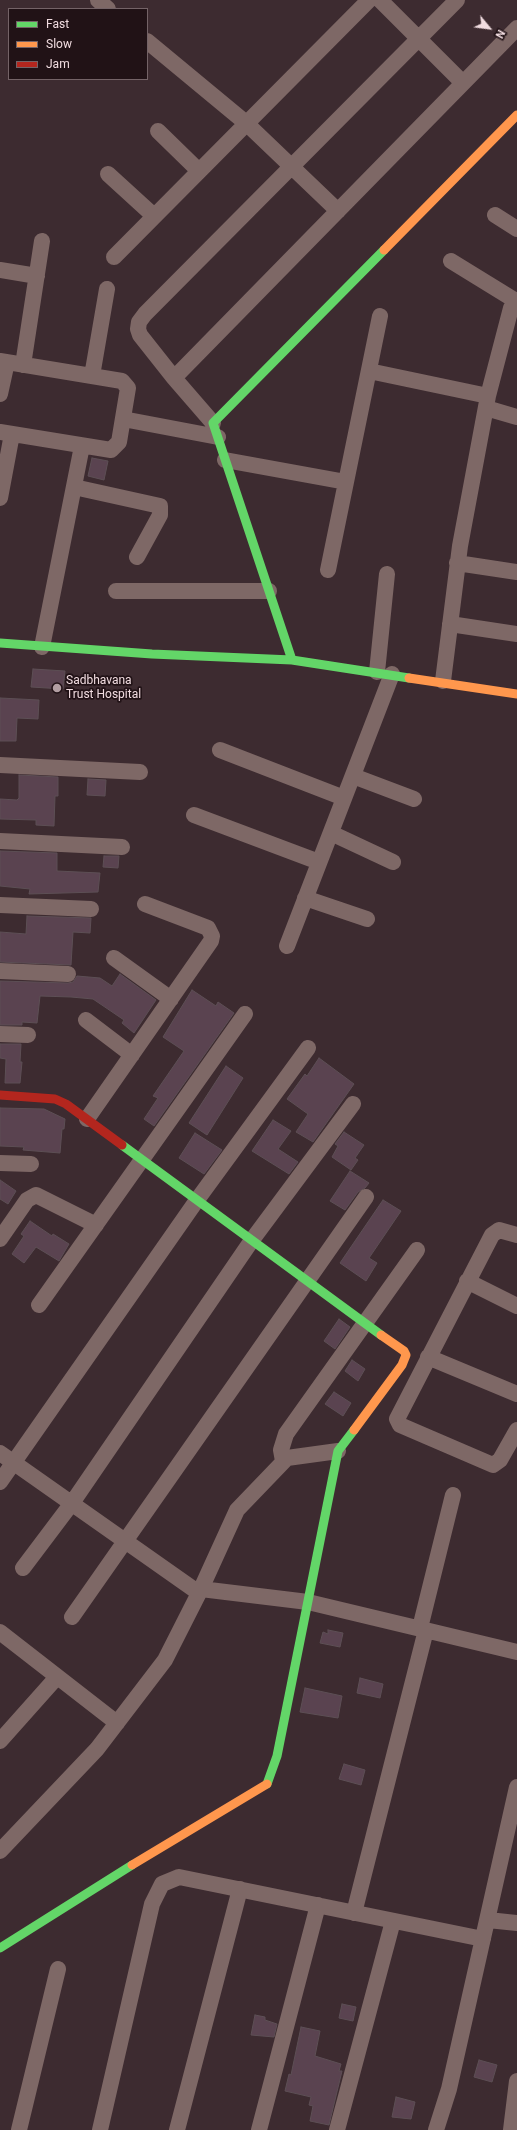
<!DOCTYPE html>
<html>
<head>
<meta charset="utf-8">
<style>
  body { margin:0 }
  #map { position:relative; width:517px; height:2130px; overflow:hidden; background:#3d2b30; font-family:Roboto,sans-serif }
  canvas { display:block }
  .legend { position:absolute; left:8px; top:8px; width:140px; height:72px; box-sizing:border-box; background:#211216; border:1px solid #746367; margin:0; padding:5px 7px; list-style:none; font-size:12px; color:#f1dce0 }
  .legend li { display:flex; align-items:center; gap:8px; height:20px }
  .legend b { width:20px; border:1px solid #746367 }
  .north { position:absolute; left:469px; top:8px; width:40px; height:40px; -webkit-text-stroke:3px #211216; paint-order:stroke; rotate:119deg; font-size:11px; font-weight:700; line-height:16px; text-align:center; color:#f1dce0 }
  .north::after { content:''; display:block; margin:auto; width:14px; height:18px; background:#f1dce0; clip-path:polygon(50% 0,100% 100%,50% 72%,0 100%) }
</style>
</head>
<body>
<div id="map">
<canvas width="517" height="2130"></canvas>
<ul class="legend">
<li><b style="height:5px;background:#63d668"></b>Fast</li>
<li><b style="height:5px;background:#ff974d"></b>Slow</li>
<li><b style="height:5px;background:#b3261e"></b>Jam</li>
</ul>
<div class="north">N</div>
</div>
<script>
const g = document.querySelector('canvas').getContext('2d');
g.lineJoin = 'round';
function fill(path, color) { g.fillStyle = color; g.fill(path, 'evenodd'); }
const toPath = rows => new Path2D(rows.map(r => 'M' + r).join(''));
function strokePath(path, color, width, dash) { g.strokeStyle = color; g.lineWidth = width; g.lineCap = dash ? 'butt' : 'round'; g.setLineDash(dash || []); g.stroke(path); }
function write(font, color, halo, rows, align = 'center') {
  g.font = font + ' Roboto,sans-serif'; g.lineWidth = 3.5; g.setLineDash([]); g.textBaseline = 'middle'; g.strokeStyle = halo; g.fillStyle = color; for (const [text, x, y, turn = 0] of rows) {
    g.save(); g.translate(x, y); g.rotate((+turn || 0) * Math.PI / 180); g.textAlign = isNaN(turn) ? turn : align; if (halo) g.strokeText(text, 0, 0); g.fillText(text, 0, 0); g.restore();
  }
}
const building = toPath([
  [92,458,108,461,104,480,88,476,92,458],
  [33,669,65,671,63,689,31,687,33,669],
  [0,698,39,700,38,719,17,718,16,741,0,741,0,698],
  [19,775,58,777,58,796,55,796,54,826,36,825,36,820,0,819,0,799,17,800,19,798,19,775],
  [88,779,106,780,105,796,87,795,88,779],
  [0,851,57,853,57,871,100,873,98,892,29,894,30,889,0,886,0,851],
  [104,856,119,856,118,868,103,867,104,856],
  [27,916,91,918,90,933,73,932,71,965,0,962,0,932,26,934,27,916],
  [120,974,156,1000,134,1033,122,1023,124,1020,93,999,71,997,40,996,37,1023,22,1022,22,1025,0,1025,0,981,68,983,73,982,77,976,100,978,112,986,120,974],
  [192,990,216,1006,218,1002,234,1013,154,1126,144,1119,158,1098,153,1096,184,1051,163,1037,192,990],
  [0,1044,21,1044,20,1062,22,1062,20,1083,5,1083,6,1059,0,1058,0,1044],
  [319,1058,354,1084,313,1142,296,1132,308,1114,287,1099,305,1074,307,1076,319,1058],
  [226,1066,243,1078,207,1135,189,1123,226,1066],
  [0,1108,44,1109,65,1119,64,1129,62,1129,60,1153,23,1150,24,1147,0,1146,0,1108],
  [273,1120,291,1131,278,1149,298,1162,289,1174,252,1151,273,1120],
  [344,1132,364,1145,355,1158,358,1160,351,1170,332,1157,338,1146,335,1144,344,1132],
  [195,1133,222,1150,204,1174,179,1158,195,1133],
  [350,1171,369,1183,365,1188,358,1192,345,1210,330,1201,350,1171],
  [0,1180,16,1191,8,1204,0,1199,0,1180],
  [383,1200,401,1211,369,1258,377,1263,366,1281,340,1263,383,1200],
  [30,1221,52,1236,53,1234,69,1244,59,1261,36,1247,24,1263,12,1254,24,1236,21,1234,30,1221],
  [339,1319,350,1327,335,1349,324,1341,339,1319],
  [352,1360,365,1369,358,1381,345,1371,352,1360],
  [334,1392,351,1403,343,1416,325,1404,334,1392],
  [328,1630,343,1633,340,1647,320,1643,323,1632,328,1634,328,1630],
  [360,1678,383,1684,380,1698,357,1693,360,1678],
  [305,1688,342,1696,338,1718,300,1712,305,1688],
  [344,1764,365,1770,361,1785,339,1779,344,1764],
  [342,2004,356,2007,353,2021,339,2018,342,2004],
  [255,2015,265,2017,265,2020,277,2024,274,2037,251,2035,255,2015],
  [301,2027,320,2031,315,2056,341,2064,339,2071,342,2071,329,2125,310,2121,313,2106,309,2105,311,2097,285,2091,289,2074,291,2075,301,2027],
  [479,2060,497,2065,492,2082,474,2077,479,2060],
  [396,2097,415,2102,411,2119,392,2117,396,2097]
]);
const street = toPath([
  [98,0,108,9],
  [380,0,463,83],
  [147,41,246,123,338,211],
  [158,131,199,171],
  [108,174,154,216],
  [495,215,517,229],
  [114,257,369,0],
  [451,261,516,301],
  [0,270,37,276],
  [0,361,122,381,128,388,119,442,111,450,0,432],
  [23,365,42,241],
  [369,371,488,396],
  [92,376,107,289],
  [174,378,517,28],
  [0,394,7,362],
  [486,408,517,417],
  [123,419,218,437],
  [213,423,174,378,140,335,138,329,139,322,145,314,457,0],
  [225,460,346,482],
  [74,487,160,506,160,515,137,557],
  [0,498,12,434],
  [457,563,517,572],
  [328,570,380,316],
  [116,591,269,591],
  [450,624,517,634],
  [42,647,82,446],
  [377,672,387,574],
  [443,681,460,546,488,396,511,308,517,300],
  [220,750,344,798],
  [0,765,140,772],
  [353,776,414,799],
  [194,815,319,862],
  [331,833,393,862],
  [0,841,122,847],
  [305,898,367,919],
  [0,905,91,909],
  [287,946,392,674],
  [114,958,171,999],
  [0,971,68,974],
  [86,1020,132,1055],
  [0,1034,28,1035],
  [87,1119,211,941,212,936,208,928,145,904],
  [0,1163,31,1164],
  [517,1235,499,1230,492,1235,397,1419,400,1425,493,1465,500,1460,517,1430],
  [0,1239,27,1200,36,1195,96,1225],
  [467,1281,517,1306],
  [39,1305,245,1014],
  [428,1357,517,1394],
  [0,1453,199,1593],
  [283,1461,281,1450,286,1434,417,1250],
  [0,1482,197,1200,308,1048],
  [23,1568,72,1503,252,1240,353,1104],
  [201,1589,308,1602,517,1652],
  [72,1617,366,1197],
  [420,1628,453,1495],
  [0,1632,117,1723],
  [0,1741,57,1677],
  [0,1851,97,1749,165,1660,201,1589,237,1510,287,1458,338,1451],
  [354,1913,426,1630],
  [488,1920,517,1923],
  [19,2130,58,1969],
  [100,2130,152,1904,162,1884,179,1877,483,1939],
  [177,2130,240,1889],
  [259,2130,318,1905],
  [337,2130,393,1921],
  [436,2130,449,2089,517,1787],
  [511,2130,517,2081]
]);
const fast = toPath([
  [0,643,152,654,292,660,409,678],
  [292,660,213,423,384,250],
  [122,1145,381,1335],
  [267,1784,277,1756,338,1451,354,1430],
  [0,1948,132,1865]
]);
const slow = toPath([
  [384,250,517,115],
  [409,678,517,694],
  [354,1430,402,1365,406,1355,404,1351,381,1335],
  [132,1865,267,1784]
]);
const jam = toPath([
  [0,1095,55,1099,66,1104,122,1145]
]);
const markers = [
  [57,688,5,"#b29ea2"]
];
const poiNames = [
  ["Sadbhavana",66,681],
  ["Trust Hospital",66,695]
];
fill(building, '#5a4350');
strokePath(building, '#5d4f55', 1);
strokePath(street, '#7e6866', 16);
strokePath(fast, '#63d668', 9);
strokePath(slow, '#ff974d', 9);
strokePath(jam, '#b3261e', 9);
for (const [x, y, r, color] of markers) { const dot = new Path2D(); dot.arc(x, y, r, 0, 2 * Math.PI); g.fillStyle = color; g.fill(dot); strokePath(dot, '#211216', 1.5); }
write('12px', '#f1dce0', '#211216', poiNames, 'left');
</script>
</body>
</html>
